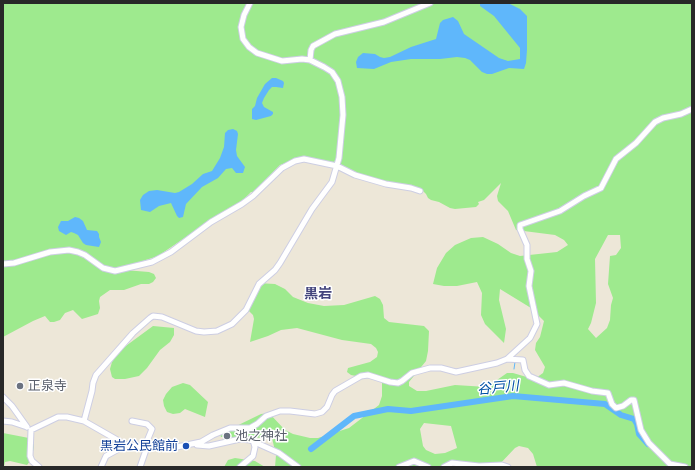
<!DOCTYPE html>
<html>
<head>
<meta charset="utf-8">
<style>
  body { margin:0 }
  #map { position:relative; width:695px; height:470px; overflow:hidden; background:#ede7d8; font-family:Montserrat,sans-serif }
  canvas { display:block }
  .frame { position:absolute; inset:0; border:4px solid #282828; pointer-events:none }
</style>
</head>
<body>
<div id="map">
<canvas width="695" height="470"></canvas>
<div class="frame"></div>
</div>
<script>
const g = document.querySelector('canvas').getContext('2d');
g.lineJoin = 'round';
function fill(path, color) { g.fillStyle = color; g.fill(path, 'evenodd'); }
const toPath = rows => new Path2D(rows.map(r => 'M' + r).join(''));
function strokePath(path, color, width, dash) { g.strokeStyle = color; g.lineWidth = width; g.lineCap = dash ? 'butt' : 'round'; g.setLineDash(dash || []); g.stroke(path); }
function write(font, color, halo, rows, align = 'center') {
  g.font = font + ' Montserrat,"Noto Sans JP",sans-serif'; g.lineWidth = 3; g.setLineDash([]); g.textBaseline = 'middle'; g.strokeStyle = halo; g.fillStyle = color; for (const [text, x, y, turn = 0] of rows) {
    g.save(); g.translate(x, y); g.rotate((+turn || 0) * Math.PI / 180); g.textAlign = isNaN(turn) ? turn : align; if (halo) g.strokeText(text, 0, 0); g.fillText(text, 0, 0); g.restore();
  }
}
const green = toPath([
  [3,3,692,3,692,467,537,467,533,454,528,448,519,446,515,448,497,467,275,467,276,455,272,438,221,437,220,434,261,414,269,413,285,430,293,434,310,438,318,438,349,428,379,405,382,396,382,381,380,379,356,376,351,375,347,372,348,368,370,362,377,357,378,352,376,348,371,344,342,340,297,328,281,330,268,336,250,342,254,319,253,315,247,309,248,301,257,283,275,284,285,289,293,297,308,303,324,306,344,305,375,296,380,299,383,305,384,318,389,322,424,326,429,331,428,351,426,361,409,382,409,386,417,391,426,391,455,385,487,387,507,373,513,373,530,378,536,378,543,373,545,367,535,350,536,343,540,337,544,321,531,308,500,289,499,300,506,329,504,343,485,324,481,315,482,293,477,282,457,286,444,286,433,284,437,268,446,253,455,245,471,238,483,237,498,244,511,253,520,256,557,252,568,245,564,240,555,235,516,230,508,211,498,201,497,196,501,183,484,200,478,202,479,204,476,207,455,209,450,208,439,202,431,200,428,198,426,194,422,190,416,187,390,183,353,172,342,166,340,163,300,158,280,165,254,192,251,192,239,204,217,216,158,256,122,268,124,270,149,272,154,274,156,278,153,282,149,284,141,284,124,290,110,290,100,297,99,301,100,308,98,314,82,319,73,310,65,313,60,320,54,322,50,322,45,316,33,321,3,337],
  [608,235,620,235,621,248,616,255,610,256,608,284,613,298,611,305,610,320,607,328,596,338,588,329,591,323,596,303,595,259],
  [424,423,451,426,457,448,445,453,435,454,426,450,423,446,420,429],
  [153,326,174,328,174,335,170,342,160,350,147,368,139,376,125,379,115,379,112,377,110,369,112,362,119,351],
  [183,383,190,385,208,402,205,417,185,409,180,413,173,414,167,412,164,406,163,400,166,394,172,387],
  [3,433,34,439,34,447,31,460,27,465,10,461,5,462,4,467,3,467],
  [235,458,255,461,265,467,224,467,228,460]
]);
const water = toPath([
  [480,3,508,3,520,9,527,16,527,50,526,63,524,69,509,68,492,74,487,74,482,72,470,60,465,58,457,57,440,59,411,59,391,62,374,69,357,68,356,62,358,57,363,53,375,54,380,57,384,58,390,57,411,47,436,39,440,23,443,20,453,17,458,21,464,34,499,58,508,61,520,59,520,48,494,16,480,6],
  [272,78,276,78,283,81,284,83,283,88,276,87,272,87,269,90,264,98,262,103,264,107,273,112,273,114,271,116,256,120,252,119,252,109,255,106,257,98,265,84],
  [233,129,237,131,238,134,236,150,237,156,245,167,243,173,236,173,232,168,226,169,218,178,202,187,186,204,183,217,179,218,177,216,171,203,159,206,150,212,141,210,140,200,143,195,149,191,157,190,175,193,179,192,192,184,203,174,212,171,220,158,224,147,225,133,228,130],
  [75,217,79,218,83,221,87,230,97,231,99,234,99,237,101,242,99,247,86,245,83,243,78,235,74,233,71,232,66,235,59,231,58,227,61,221,68,221]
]);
const stream = toPath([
  [514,369,515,362]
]);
const river = toPath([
  [311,449,354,416,388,409,411,411,513,396,605,404,621,415,634,419,637,424,639,434,648,444]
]);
const minor = toPath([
  [310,60,311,50,313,46,335,34,384,22,430,3],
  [3,264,14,263,50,252,69,250,78,252,85,255,103,268,115,271,152,262,171,252,211,222,242,204,253,196,282,168,295,161,304,159,337,166,355,175,386,184,411,188,420,191],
  [507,359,523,360,525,370,529,376,549,385,564,383,592,391,608,393,612,404,616,408,623,406,631,400,634,400,641,430,649,443,670,464,685,467],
  [3,397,12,406,27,427],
  [3,421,12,422,27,427],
  [84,421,92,391,93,383,96,375,133,333,150,318,153,316,162,317,196,331,204,332,217,331,232,324,246,310,259,284,275,270,280,263,312,209,332,182,339,158,343,115,342,97,338,81,332,72,324,67,310,60,302,59,282,61,257,53,249,47,243,39,241,27,244,15,250,3],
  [132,421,147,424,152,429,145,446],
  [197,445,209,446,240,439,250,440,279,453,298,467],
  [39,467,32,461,30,456,31,430,58,417,67,417,84,421,126,445,172,448,201,442,213,435,230,428,250,428,257,424,266,416,280,411,290,411,315,414,322,412,327,407,332,395,335,391,361,376,368,375,390,382,398,383,402,381,412,373,430,368,441,368,456,372,497,363,507,359,530,338,537,324,529,286,531,271,527,259,527,245,520,229,520,225,560,211,584,196,601,188,616,159,636,143,655,122,663,118,681,114,692,109],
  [101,467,106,456,126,445],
  [140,467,147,447],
  [240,467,253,456,255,447,253,440],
  [399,467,414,461,428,467],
  [444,467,452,463,479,466,502,465,508,467]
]);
const markers = [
  [20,386,4,"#6b7280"],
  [227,436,4,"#6b7280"],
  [186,446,4,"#1a4fb4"]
];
const worshipNames = [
  ["正泉寺",28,386],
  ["池之神社",235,436]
];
const transitNames = [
  ["黒岩公民館前",178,446]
];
const neighbourhoodNames = [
  ["黒岩",318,294]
];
const waterNames = [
  ["谷戸川",498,388,-5]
];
fill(green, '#9eea8e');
fill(water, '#5fb7fb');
strokePath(stream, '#5fb7fb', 1);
strokePath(river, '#5fb7fb', 6);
strokePath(minor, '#cdcee3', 7);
strokePath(minor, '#fff', 5);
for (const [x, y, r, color] of markers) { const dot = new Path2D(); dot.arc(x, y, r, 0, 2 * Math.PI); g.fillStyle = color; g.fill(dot); strokePath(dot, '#fff', 1.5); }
write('13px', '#5b616d', '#fff', worshipNames, 'left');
write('13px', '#164399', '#fff', transitNames, 'right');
write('bold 14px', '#44457d', '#fff', neighbourhoodNames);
write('italic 14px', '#0050a5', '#fff', waterNames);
</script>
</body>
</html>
